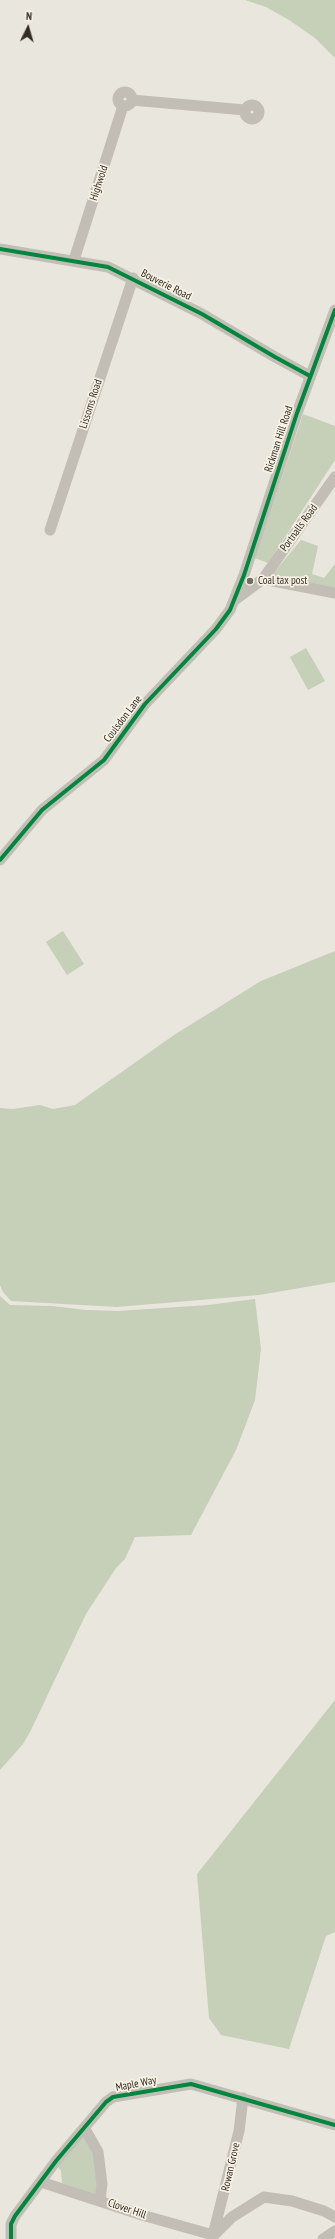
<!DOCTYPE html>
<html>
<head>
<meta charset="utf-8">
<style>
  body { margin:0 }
  #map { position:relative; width:335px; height:2239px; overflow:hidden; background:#e9e6dd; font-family:"PT Sans Narrow",sans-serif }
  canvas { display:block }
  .north { position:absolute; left:8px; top:8px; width:40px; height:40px; -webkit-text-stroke:3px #f7f2e3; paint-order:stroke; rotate:5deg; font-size:11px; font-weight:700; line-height:16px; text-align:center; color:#322c25 }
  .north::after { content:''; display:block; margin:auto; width:14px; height:18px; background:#322c25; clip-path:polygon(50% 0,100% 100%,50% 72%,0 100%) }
</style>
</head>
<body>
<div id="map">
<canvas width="335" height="2239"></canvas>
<div class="north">N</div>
</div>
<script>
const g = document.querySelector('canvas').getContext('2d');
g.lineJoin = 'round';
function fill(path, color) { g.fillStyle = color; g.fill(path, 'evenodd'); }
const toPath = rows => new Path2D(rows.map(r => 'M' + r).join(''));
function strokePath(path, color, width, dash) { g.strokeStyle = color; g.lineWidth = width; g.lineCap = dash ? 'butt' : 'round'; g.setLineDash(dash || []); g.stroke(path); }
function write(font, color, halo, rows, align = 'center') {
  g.font = font + ' "PT Sans Narrow",sans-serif'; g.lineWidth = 3.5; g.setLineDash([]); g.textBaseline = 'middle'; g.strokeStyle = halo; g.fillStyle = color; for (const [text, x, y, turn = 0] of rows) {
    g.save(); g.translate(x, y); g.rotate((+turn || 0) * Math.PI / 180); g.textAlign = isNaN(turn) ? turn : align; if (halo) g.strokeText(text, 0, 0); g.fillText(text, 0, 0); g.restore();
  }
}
const green = toPath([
  [245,0,335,0,335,58,315,38,289,20,266,7],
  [303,414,335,426,335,460,268,563,255,558],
  [301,540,318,546,312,574,324,578,335,564,335,589,271,576],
  [306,648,325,681,308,690,290,657],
  [63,931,84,964,67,975,46,942],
  [335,951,335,1282,259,1295,117,1307,11,1301,3,1292,0,1285,0,1108,13,1109,40,1105,53,1109,75,1105,174,1035,261,981],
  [0,1296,10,1305,52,1306,86,1310,118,1311,208,1305,255,1299,261,1349,255,1400,236,1450,191,1535,135,1537,125,1559,116,1568,86,1614,31,1730,23,1744,0,1770],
  [335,1700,335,1932,326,1936,289,2049,221,2035,209,2018,197,1874],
  [83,2137,87,2140,93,2155,97,2173,97,2193,94,2194,62,2183,61,2171,58,2167]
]);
const minor = toPath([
  '118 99a7 7 0 1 1 14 0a7 7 0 1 1-14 0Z',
  [132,100,245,110],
  '245 112a7 7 0 1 1 14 0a7 7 0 1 1-14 0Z',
  [0,249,108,267,202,314,275,357,310,376],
  [74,260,123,106],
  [50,530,133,278],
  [263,579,335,593],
  [236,599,263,579,335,477],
  [0,860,42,810,104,760,145,704,216,629,230,610,244,575,297,413,335,310],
  [85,2129,98,2152,102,2184,100,2200],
  [41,2182,142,2215,213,2235],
  [213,2235,239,2131,243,2098],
  [214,2235,232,2217,264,2197,292,2201,324,2211,335,2217],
  [11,2239,11,2224,15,2216,56,2161,106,2102,113,2097,191,2084,335,2125],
  [323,2239,335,2231]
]);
const cycleway = toPath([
  [0,249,108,267,202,314,275,357,310,376],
  [0,860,42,810,104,760,145,704,216,629,230,610,244,575,297,413,335,310],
  [11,2239,11,2224,15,2216,56,2161,106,2102,113,2097,191,2084,335,2125]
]);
const markers = [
  [250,581,4,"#726d65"]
];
const streetNames = [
  ["Highwold",99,183,-72],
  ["Bouverie Road",166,285,27],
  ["Lissoms Road",91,404,-72],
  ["Rickman Hill Road",279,439,-72],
  ["Portnalls Road",299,528,-54],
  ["Coulsdon Lane",123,719,-53],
  ["Maple Way",136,2084,-11],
  ["Rowan Grove",231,2167,-77],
  ["Clover Hill",127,2209,19]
];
const poiNames = [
  ["Coal tax post",258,581]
];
fill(green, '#c6cfb7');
strokePath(minor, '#c2beb6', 11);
strokePath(cycleway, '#00873e', 4);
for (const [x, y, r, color] of markers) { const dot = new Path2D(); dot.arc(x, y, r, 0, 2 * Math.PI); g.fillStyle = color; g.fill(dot); strokePath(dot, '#f7f2e3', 1.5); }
write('11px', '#322c25', '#f7f2e3', streetNames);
write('11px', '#322c25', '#f7f2e3', poiNames, 'left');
</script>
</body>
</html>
